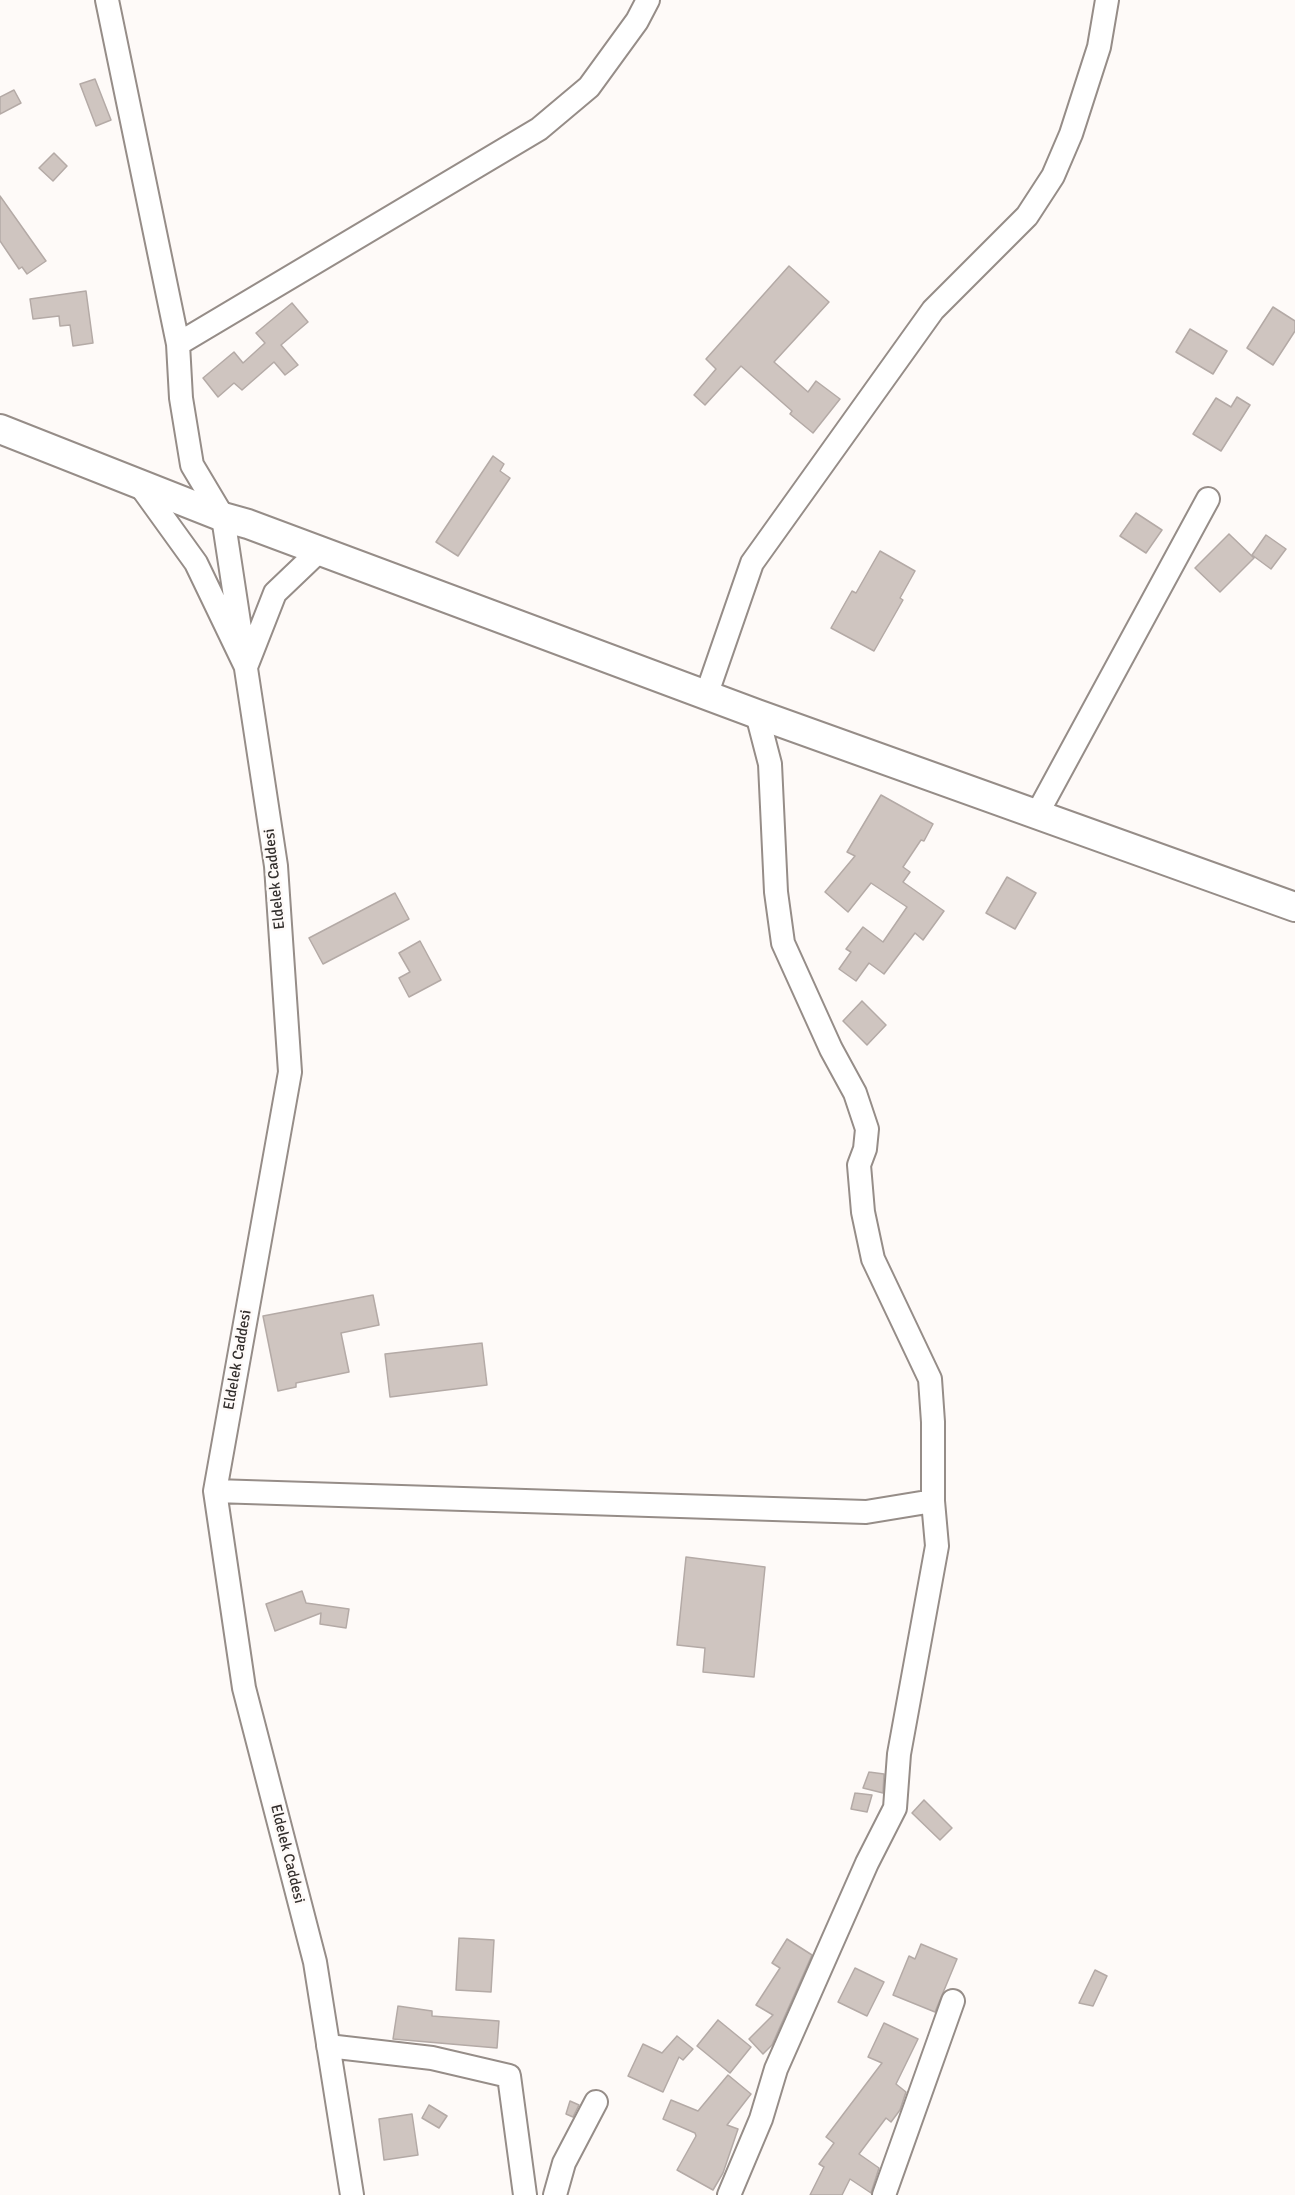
<!DOCTYPE html>
<html>
<head>
<meta charset="utf-8">
<style>
  body { margin:0 }
  canvas { display:block; background:#fefaf8 }
</style>
</head>
<body>
<canvas width="1295" height="2195"></canvas>
<script>
const g = document.querySelector('canvas').getContext('2d');
g.lineJoin = 'round';
function fill(path, color) { g.fillStyle = color; g.fill(path, 'evenodd'); }
const toPath = rows => new Path2D(rows.map(r => 'M' + r).join(''));
function strokePath(path, color, width, dash) { g.strokeStyle = color; g.lineWidth = width; g.lineCap = dash ? 'butt' : 'round'; g.setLineDash(dash || []); g.stroke(path); }
function write(font, color, halo, rows, align = 'center') {
  g.font = font + ' Signika,sans-serif'; g.lineWidth = 5; g.setLineDash([]); g.textBaseline = 'middle'; g.strokeStyle = halo; g.fillStyle = color; for (const [text, x, y, turn = 0] of rows) {
    g.save(); g.translate(x, y); g.rotate((+turn || 0) * Math.PI / 180); g.textAlign = isNaN(turn) ? turn : align; if (halo) g.strokeText(text, 0, 0); g.fillText(text, 0, 0); g.restore();
  }
}
const building = toPath([
  [95,79,111,120,96,126,80,84,95,79],
  [14,90,21,103,0,114,0,97,14,90],
  [54,153,67,166,53,181,39,168,54,153],
  [0,196,46,261,27,274,22,267,19,269,0,241,0,196],
  [789,266,829,302,774,362,808,392,816,381,840,399,813,433,790,414,792,411,741,366,705,405,694,395,716,369,706,359,789,266],
  [86,291,93,343,73,346,70,325,60,326,59,316,33,319,30,299,86,291],
  [292,303,308,322,281,345,298,365,285,375,274,362,242,390,234,383,218,397,203,378,234,352,243,363,265,343,256,333,292,303],
  [1273,307,1295,321,1295,331,1273,365,1247,348,1273,307],
  [1190,329,1227,351,1213,374,1176,352,1190,329],
  [1237,397,1250,405,1221,451,1193,434,1216,398,1231,407,1237,397],
  [493,456,504,464,500,471,510,478,458,556,436,542,493,456],
  [1136,513,1162,530,1146,553,1120,536,1136,513],
  [1229,534,1254,558,1220,592,1195,568,1229,534],
  [1266,535,1286,549,1271,569,1252,555,1266,535],
  [880,551,915,571,900,598,903,600,874,651,831,628,852,591,856,593,880,551],
  [881,795,933,824,924,841,921,840,903,867,910,872,903,882,944,911,923,940,915,933,884,974,869,963,856,981,839,969,851,952,846,949,863,927,883,942,907,907,871,883,848,912,825,892,855,856,847,852,881,795],
  [1007,877,1036,893,1015,929,986,913,1007,877],
  [395,893,409,919,323,964,309,938,395,893],
  [420,941,441,980,409,997,399,978,410,972,399,953,420,941],
  [862,1001,886,1025,867,1045,843,1021,862,1001],
  [373,1295,379,1325,341,1333,349,1372,296,1383,296,1387,278,1391,263,1316,373,1295],
  [482,1343,487,1385,390,1397,385,1354,482,1343],
  [686,1557,765,1567,754,1677,703,1672,705,1648,677,1645,686,1557],
  [302,1591,306,1603,349,1609,346,1628,320,1624,321,1613,275,1631,266,1604,302,1591],
  [869,1772,884,1774,883,1793,863,1788,869,1772],
  [855,1793,872,1795,867,1812,851,1809,855,1793],
  [924,1800,952,1828,940,1840,912,1813,924,1800],
  [459,1938,494,1940,491,1992,456,1990,459,1938],
  [787,1939,812,1955,772,2045,763,2054,749,2039,773,2015,756,2005,780,1968,772,1963,787,1939],
  [921,1944,957,1959,935,2012,893,1995,909,1956,915,1959,921,1944],
  [855,1968,884,1982,867,2016,838,2002,855,1968],
  [1095,1970,1107,1976,1093,2006,1079,2003,1095,1970],
  [398,2006,432,2011,432,2016,499,2021,497,2048,393,2039,398,2006],
  [718,2020,751,2047,730,2073,697,2046,718,2020],
  [884,2023,918,2039,896,2084,906,2092,900,2110,891,2122,886,2118,859,2154,879,2168,871,2193,850,2179,842,2195,810,2195,824,2167,819,2164,834,2143,826,2137,882,2063,868,2057,884,2023],
  [677,2036,693,2049,683,2060,679,2057,663,2092,628,2076,643,2044,662,2053,677,2036],
  [728,2075,751,2094,727,2125,738,2129,723,2173,713,2190,677,2170,696,2136,695,2133,663,2119,671,2100,698,2111,728,2075],
  [570,2101,579,2105,573,2117,566,2114,570,2101],
  [429,2105,447,2116,439,2128,422,2118,429,2105],
  [412,2114,418,2155,384,2160,379,2119,412,2114]
]);
const minor = toPath([
  [107,0,178,344,181,398,192,465,223,517,276,866,290,1072,215,1491,244,1688,315,1962,352,2195],
  [178,344,539,129,589,87,637,21,648,0],
  [139,484,196,563,246,667,275,593,319,551],
  [706,696,752,563,933,310,1027,216,1053,176,1071,134,1099,47,1107,0],
  [1037,814,1208,499],
  [215,1491,866,1512,933,1501,933,1422,930,1379,873,1259,863,1212,859,1165,865,1149,867,1129,855,1093,831,1049,783,943,776,892,770,764,757,714],
  [328,2046,432,2058,509,2076,525,2195],
  [555,2195,564,2163,596,2102],
  [729,2195,761,2119,776,2069,867,1863,895,1808,899,1754,937,1546,933,1501],
  [884,2195,953,2001]
]);
const major = toPath([
  [0,429,223,517,248,524,757,714,1295,907]
]);
const streetNames = [
  ["Eldelek Caddesi",275,879,-96],
  ["Eldelek Caddesi",238,1360,-80],
  ["Eldelek Caddesi",287,1854,76]
];
fill(building, '#cfc5c0');
strokePath(building, '#b4aaa6', 1.5);
strokePath(minor, '#968d88', 26);
strokePath(major, '#968d88', 32);
strokePath(minor, '#fff', 22);
strokePath(major, '#fff', 28);
write('15px', '#332f2d', '#fefaf8', streetNames);
</script>
</body>
</html>
